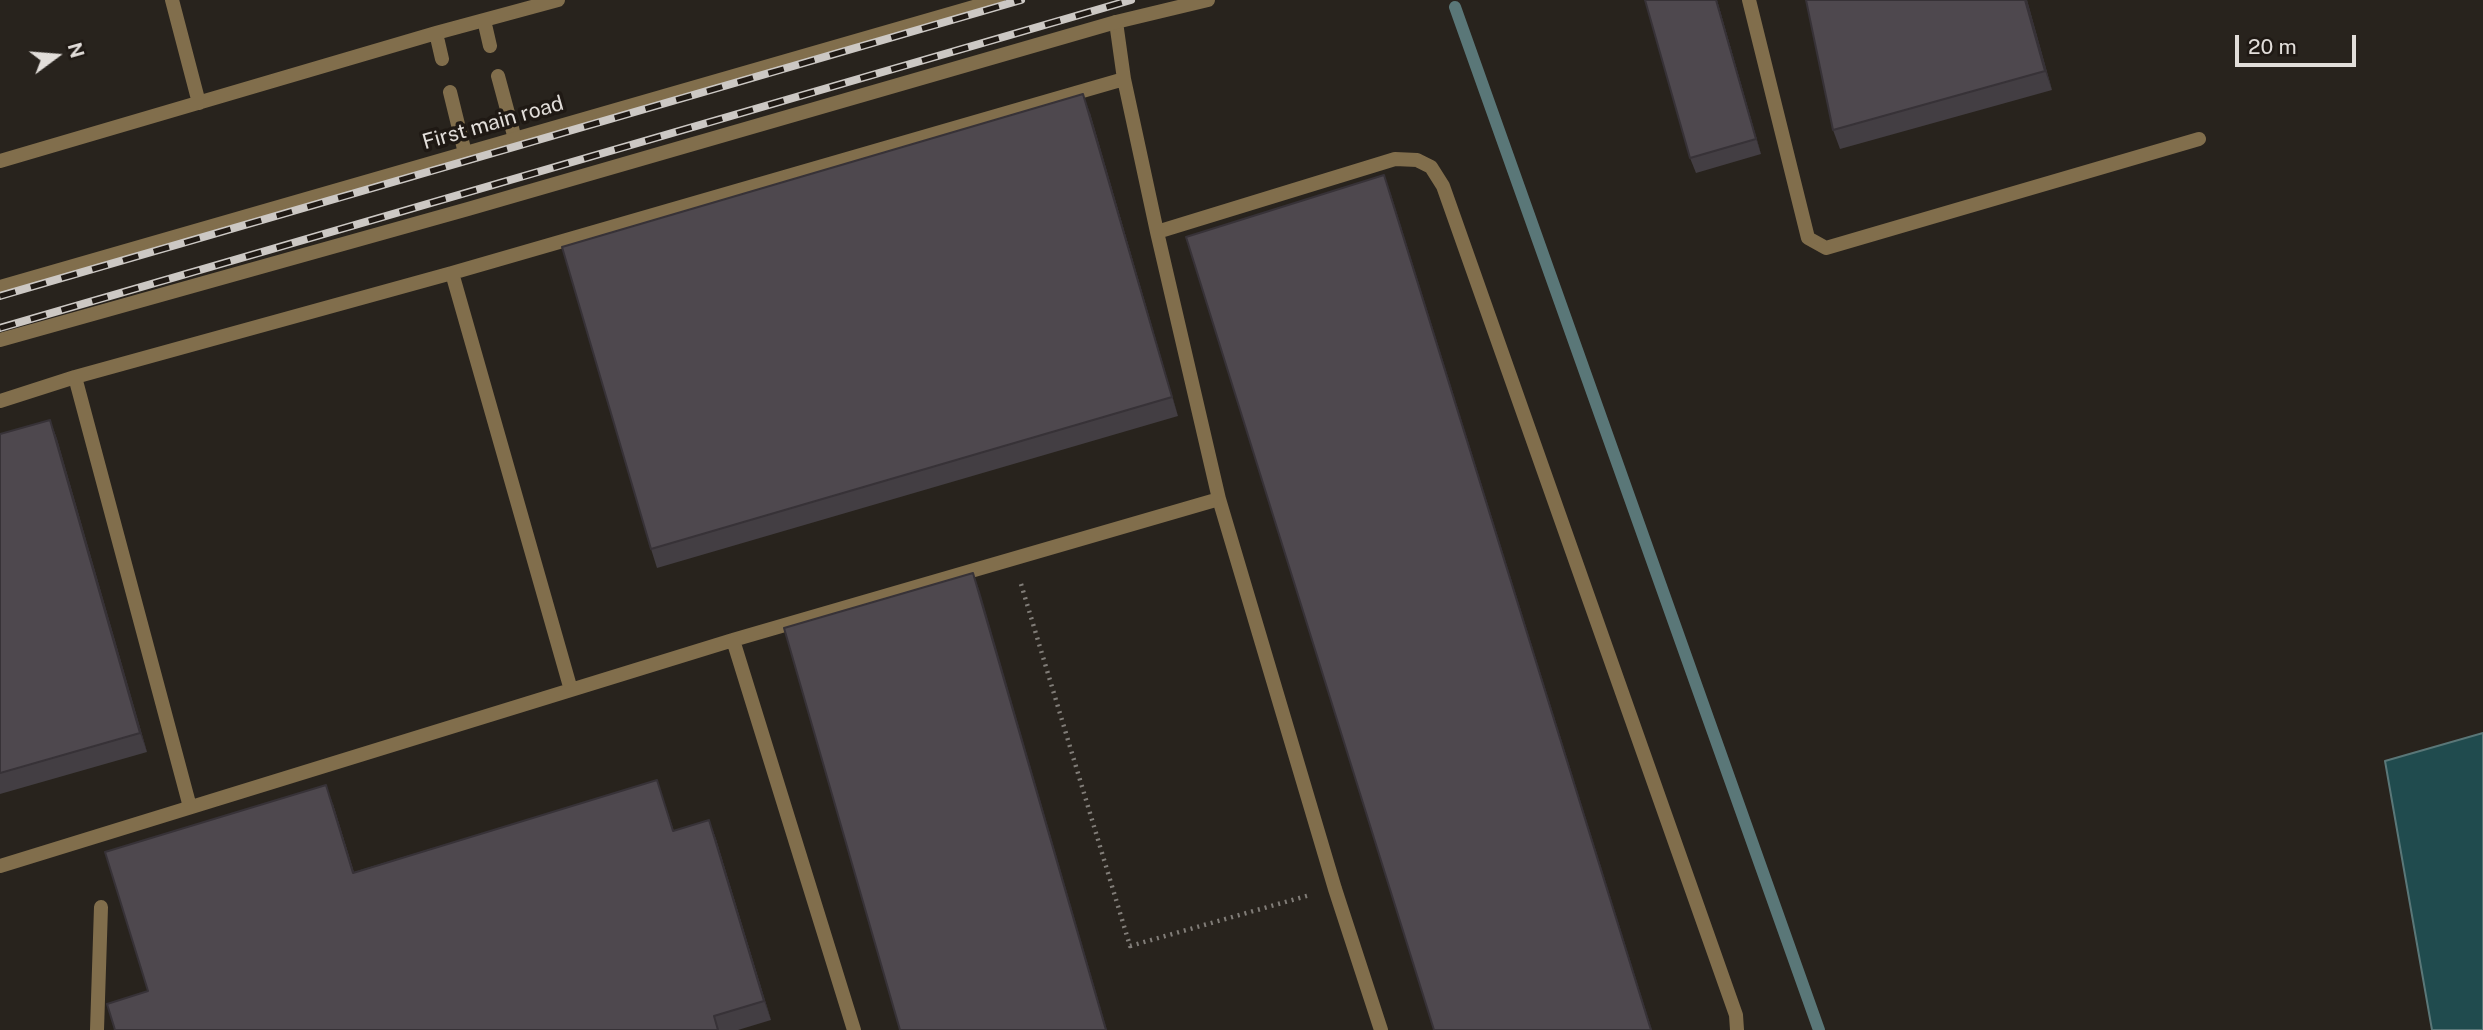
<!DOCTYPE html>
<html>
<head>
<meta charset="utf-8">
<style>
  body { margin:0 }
  #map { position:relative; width:2483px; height:1030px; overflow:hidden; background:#28231d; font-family:"Public Sans",sans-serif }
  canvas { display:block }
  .north { position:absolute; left:21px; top:21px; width:70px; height:70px; -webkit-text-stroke:5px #1f1914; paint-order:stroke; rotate:74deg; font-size:19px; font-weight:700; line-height:28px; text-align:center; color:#e2deda }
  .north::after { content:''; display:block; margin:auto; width:24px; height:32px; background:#e2deda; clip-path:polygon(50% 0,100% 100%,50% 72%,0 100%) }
  .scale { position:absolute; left:2235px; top:35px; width:121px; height:32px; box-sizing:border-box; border:4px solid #e2deda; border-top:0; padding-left:9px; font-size:21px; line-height:24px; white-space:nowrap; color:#e2deda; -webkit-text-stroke:5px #1f1914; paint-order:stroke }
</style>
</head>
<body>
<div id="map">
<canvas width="2483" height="1030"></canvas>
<div class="north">N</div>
<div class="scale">20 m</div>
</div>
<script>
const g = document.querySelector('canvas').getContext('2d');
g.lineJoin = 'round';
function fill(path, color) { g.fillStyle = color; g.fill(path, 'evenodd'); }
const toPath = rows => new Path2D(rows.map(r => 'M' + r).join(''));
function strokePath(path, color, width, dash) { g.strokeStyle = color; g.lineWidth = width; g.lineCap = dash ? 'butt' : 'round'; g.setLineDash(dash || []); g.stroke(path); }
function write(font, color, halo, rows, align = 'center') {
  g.font = font + ' "Public Sans",sans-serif'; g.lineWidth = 7; g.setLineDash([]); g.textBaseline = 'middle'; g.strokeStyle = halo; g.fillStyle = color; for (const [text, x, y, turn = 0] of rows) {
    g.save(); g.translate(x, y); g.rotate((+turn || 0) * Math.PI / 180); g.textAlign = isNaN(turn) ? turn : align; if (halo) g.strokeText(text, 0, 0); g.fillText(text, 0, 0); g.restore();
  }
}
const water = toPath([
  [2483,733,2483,1030,2432,1030,2385,761,2483,733]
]);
const stream = toPath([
  [1455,7,1819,1030]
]);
const path = toPath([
  [1021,584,1130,946,1310,895]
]);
const service = toPath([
  [172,0,199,103],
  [484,20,490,46],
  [1116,22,1124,79,1157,232,1219,499,1335,889,1381,1030],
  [436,33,442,59],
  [498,76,515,139],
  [450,92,465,153],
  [0,161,436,33,558,0],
  [1157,232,1395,159,1417,160,1431,167,1443,186,1736,1015,1737,1030],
  [452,273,571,690],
  [75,377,190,807],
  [0,401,75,377,452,273,1124,79],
  [733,640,854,1030],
  [0,866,733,640,1219,499],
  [97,1030,101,907]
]);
const minor = toPath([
  [1749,0,1808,238,1826,248,2199,139]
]);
const tertiary = toPath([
  [0,287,998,0],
  [0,340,468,209,1116,22,1208,0]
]);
const rail = toPath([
  [0,296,1021,0],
  [0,328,1131,0]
]);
const wall = toPath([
  [1717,0,1761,154,1696,173,1690,158],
  [1806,0,2027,0,2052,90,1840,149,1833,130],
  [1090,113,1178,416,657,568,651,549],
  [50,420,57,439,147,752,0,794,0,434],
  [657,780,674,831,709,820,716,839,771,1020,738,1030,115,1030,148,991,333,804,354,872]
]);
const shadedWall = toPath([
  [1716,0,1717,0,1761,154,1756,139],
  [2025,0,2027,0,2052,90,2045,71],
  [1083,94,1090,113,1178,416,1172,397],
  [1384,175,1391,194,1652,1030,1651,1030],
  [50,420,57,439,147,752,140,733],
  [973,573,980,592,1107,1030,1106,1030],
  [326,785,333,804,360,892,353,873],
  [709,820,716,839,771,1020,764,1001]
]);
const building = toPath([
  [1645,0,1716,0,1756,139,1690,158,1645,0],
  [1806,0,2025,0,2045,71,1833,130,1806,0],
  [1083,94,1172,397,651,549,562,247,1083,94],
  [1384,175,1651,1030,1434,1030,1186,237,1384,175],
  [50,420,140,733,0,773,0,434,50,420],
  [973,573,1106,1030,900,1030,784,628,973,573],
  [657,780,673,831,709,820,764,1001,714,1016,718,1030,115,1030,107,1004,148,991,105,852,326,785,353,873,657,780]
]);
const streetNames = [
  ["First main road",493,123,-16]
];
fill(water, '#204b4e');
strokePath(water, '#5a7778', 2);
strokePath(stream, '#5a7778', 12);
strokePath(path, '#817d78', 4.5, [2, 5]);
strokePath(service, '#816e4c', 14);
strokePath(minor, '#816e4c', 14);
strokePath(tertiary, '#816e4c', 14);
strokePath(rail, '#ccc8c4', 8);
strokePath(rail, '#1f1914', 5, [16]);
fill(wall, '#433e43');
fill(shadedWall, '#373237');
fill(building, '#4e484e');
strokePath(building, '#373237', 2);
write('21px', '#e2deda', '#1f1914', streetNames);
</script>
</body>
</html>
